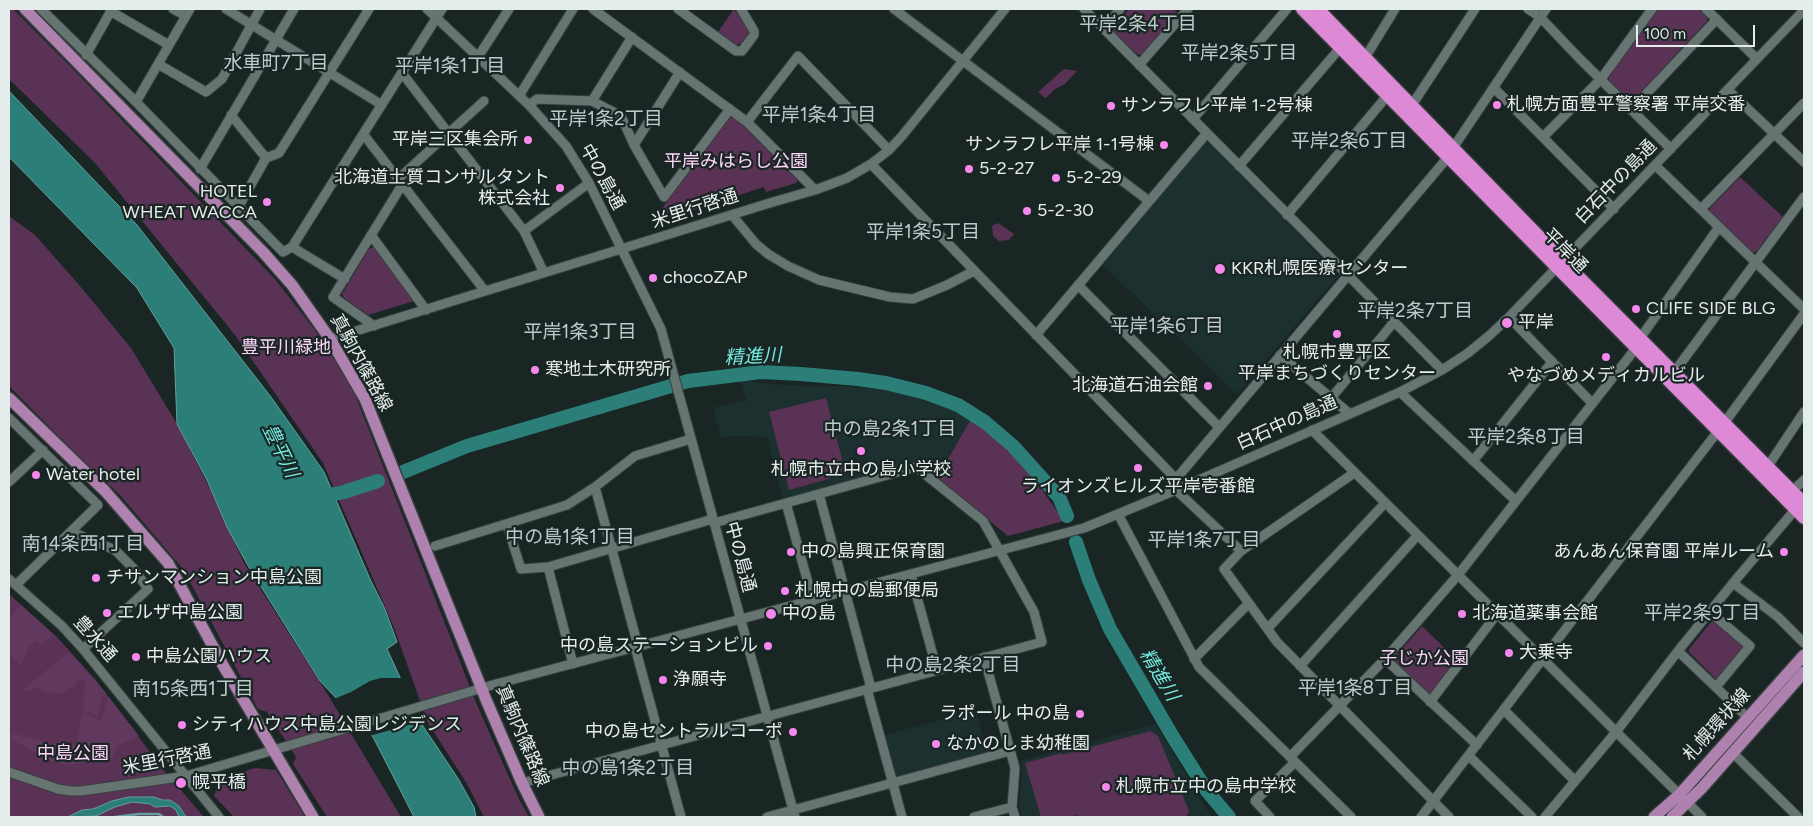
<!DOCTYPE html>
<html>
<head>
<meta charset="utf-8">
<style>
  body { margin:0 }
  #map { position:relative; width:1813px; height:826px; overflow:hidden; background:#192624; font-family:Figtree,sans-serif }
  canvas { display:block }
  .frame { position:absolute; inset:0; border:10px solid #e5edec; pointer-events:none }
  .scale { position:absolute; left:1636px; top:25px; width:119px; height:22px; box-sizing:border-box; border:2px solid #e5edec; border-top:0; padding-left:6px; font-size:15px; line-height:18px; white-space:nowrap; color:#e5edec; -webkit-text-stroke:4px #192624; paint-order:stroke }
</style>
</head>
<body>
<div id="map">
<canvas width="1813" height="826"></canvas>
<div class="frame"></div>
<div class="scale">100 m</div>
</div>
<script>
const g = document.querySelector('canvas').getContext('2d');
g.lineJoin = 'round';
function fill(path, color) { g.fillStyle = color; g.fill(path, 'evenodd'); }
const toPath = rows => new Path2D(rows.map(r => 'M' + r).join(''));
function strokePath(path, color, width, dash) { g.strokeStyle = color; g.lineWidth = width; g.lineCap = dash ? 'butt' : 'round'; g.setLineDash(dash || []); g.stroke(path); }
function write(font, color, halo, rows, align = 'center') {
  g.font = font + ' Figtree,"Noto Sans JP",sans-serif'; g.lineWidth = 4.5; g.setLineDash([]); g.textBaseline = 'middle'; g.strokeStyle = halo; g.fillStyle = color; for (const [text, x, y, turn = 0] of rows) {
    g.save(); g.translate(x, y); g.rotate((+turn || 0) * Math.PI / 180); g.textAlign = isNaN(turn) ? turn : align; if (halo) g.strokeText(text, 0, 0); g.fillText(text, 0, 0); g.restore();
  }
}
const built = toPath([
  [1209,142,1337,274,1337,277,1237,394,1103,265,1205,143],
  [740,379,761,383,799,386,844,386,896,390,939,401,971,419,937,478,918,463,783,499,767,437,732,436,721,438,713,408,746,400],
  [976,710,987,753,898,777,896,775,885,735],
  [1156,724,1207,810,1213,817,1023,817,1019,806,1022,767,1020,761]
]);
const green = toPath([
  [9,9,13,9,69,65,275,279,314,329,352,387,477,705,518,797,529,817,484,817,466,782,428,723,393,625,323,463,235,335,95,163,9,79],
  [734,9,748,29,749,33,742,43,736,45,718,32],
  [1129,9,1173,9,1179,14,1143,55,1137,54,1114,33,1113,28],
  [1657,9,1699,9,1707,17,1707,21,1633,101,1628,100,1609,80,1609,77],
  [1064,69,1077,71,1065,84,1055,89,1047,97,1045,98,1038,92],
  [732,115,798,180,796,183,766,192,764,187,666,219,663,207],
  [1740,177,1783,217,1756,252,1752,252,1710,212,1710,208],
  [9,216,35,235,80,286,131,348,177,424,210,489,244,563,328,695,401,817,327,817,293,764,296,757,267,712,258,709,183,569,120,495,75,453,9,386],
  [998,223,1014,234,1009,240,999,241,993,236,992,226],
  [373,247,414,301,368,315,344,298,342,294,369,249],
  [826,398,846,474,789,490,769,412],
  [971,419,1005,442,1026,467,1064,521,1008,536,937,478],
  [9,594,57,637,95,679,162,768,204,817,9,817],
  [1712,621,1714,621,1742,645,1743,648,1716,679,1689,652,1689,649],
  [1422,626,1457,660,1431,693,1428,693,1394,662,1394,658],
  [1150,731,1158,736,1189,811,1186,817,1079,817,1078,815,1070,817,1041,817,1025,763,1061,753,1062,755],
  [255,768,276,770,305,817,234,817,214,796,219,780]
]);
const forest = toPath([
  [21,605,53,634,42,645,37,640,30,646,21,665,9,654,9,619],
  [69,652,106,693,102,698,98,717,83,710,85,680,78,679,76,685,60,694,46,692,36,687,28,692,22,690],
  [108,696,139,736,119,745,111,759,67,765,53,762,9,738,9,732,46,742,76,746,82,712,101,720]
]);
const water = toPath([
  [9,91,137,225,271,397,324,472,370,579,385,609,397,642,387,649,421,723,459,780,474,807,476,817,414,817,373,737,320,681,247,564,227,527,207,480,177,424,174,348,137,288,9,157,9,91],
  [129,797,154,797,162,800,170,800,179,806,186,817,179,817,176,810,170,806,155,807,150,804,132,802,115,807,96,816,68,817,82,810,93,809,112,801,129,797]
]);
const pier = toPath([
  [381,678,403,678,423,721,369,736,334,699,351,692,370,681]
]);
const stream = toPath([
  [115,817,139,814,159,814,163,817]
]);
const river = toPath([
  [403,472,467,446,688,381,761,372,801,374,858,379,886,383,926,393,958,405,985,422,1013,446,1059,497,1067,516],
  [315,498,344,492,378,481],
  [1076,542,1089,580,1110,629,1173,737,1207,791,1229,817]
]);
const minor = toPath([
  [41,9,136,102,283,252,292,247,442,9],
  [173,9,186,16],
  [226,9,382,105],
  [427,9,529,105,566,146,589,183,661,329,795,817],
  [593,9,747,122,815,190],
  [678,9,736,51,742,51,754,35,754,31,741,9],
  [894,9,1149,201],
  [1084,9,1442,370],
  [1528,9,1540,17,1580,59,1671,149],
  [1706,9,1757,59],
  [110,11,169,45],
  [1104,29,1120,9],
  [86,55,112,9],
  [478,57,509,9],
  [1363,61,1395,9],
  [158,64,206,92,222,79,260,9],
  [1139,65,1188,9],
  [402,73,524,231,544,273],
  [1494,88,1614,209],
  [1728,90,1804,162],
  [519,96,573,9],
  [592,101,632,37],
  [136,102,190,9],
  [529,105,537,99,592,101,621,116,634,145,664,197,730,109],
  [1408,109,1412,105,1475,9],
  [1631,110,1717,19],
  [231,115,266,158],
  [1193,119,1287,9],
  [747,122,798,56,889,150],
  [364,135,485,291],
  [1543,137,1601,79,1652,9],
  [634,145,680,72],
  [871,164,1176,479,1176,490,1241,551],
  [1655,165,1804,309],
  [1239,166,1340,48],
  [200,169,294,9],
  [398,179,484,101],
  [239,206,266,158,279,153,369,9],
  [1701,209,1804,103],
  [732,215,756,244,768,254,788,266,819,280,890,297,913,299,947,285,974,271],
  [1287,215,1387,96],
  [524,231,589,183],
  [371,235,426,310],
  [292,247,345,279],
  [1078,285,1219,427],
  [1509,317,1592,403],
  [374,326,333,297,402,185],
  [1036,335,1207,133],
  [330,339,773,202,815,190,847,178,871,164,889,150,902,136,1005,9],
  [1280,355,1350,414],
  [1675,371,1804,197],
  [1400,392,1516,501],
  [1332,397,1394,322],
  [9,418,98,505,16,585],
  [1312,430,1702,817],
  [1473,461,1552,362],
  [1768,466,1804,412],
  [1354,473,1241,551,1224,569,1277,642,1449,817],
  [1176,479,1443,163,1546,9],
  [9,482,43,450],
  [595,487,638,646],
  [819,494,871,688],
  [1788,495,1804,480],
  [786,503,813,601],
  [1118,514,1199,667,1351,817],
  [507,525,521,569,548,567,713,519],
  [72,532,115,550,133,568,148,589,83,649],
  [435,546,567,505,595,487,635,456,691,439],
  [548,567,573,664],
  [911,575,937,670],
  [9,579,62,626,83,649,219,817],
  [1733,583,1778,617,1804,643],
  [1710,612,1750,646,1716,687],
  [1268,628,1385,503],
  [635,647,681,817],
  [1678,651,1748,718],
  [984,657,1015,768,1012,807,1015,817],
  [1194,659,1248,604],
  [1385,659,1477,745],
  [1300,666,1417,536],
  [867,689,902,817],
  [1430,702,1497,614],
  [1504,710,1575,781],
  [1733,753,1798,817],
  [1469,756,1532,817],
  [1290,757,1385,659,1458,575,1636,348,1641,337,1719,227],
  [9,772,58,789,71,791,81,791,186,776,496,684,1084,528,1176,490,1400,392,1442,370,1468,353,1490,335,1509,317,1804,10],
  [529,781,1042,642,1034,612,983,521,916,467,714,523],
  [767,817,1010,751],
  [974,817,1012,807],
  [1270,817,1255,801,1295,762],
  [1421,817,1725,422,1804,314],
  [1545,817,1616,732,1678,651,1733,583,1799,505]
]);
const major = toPath([
  [25,9,263,252,292,285,330,339,365,399,487,702,522,783,539,817],
  [9,398,105,491,168,563,224,667,313,817],
  [1654,817,1679,795,1804,655],
  [1672,817,1701,789,1804,672]
]);
const highway = toPath([
  [1302,9,1804,518],
  [1318,9,1563,261,1804,503]
]);
const markers = [
  [1497,105,5,"#f688ed"],
  [1111,106,5,"#f688ed"],
  [528,140,5,"#f688ed"],
  [1164,145,5,"#f688ed"],
  [969,169,5,"#f688ed"],
  [1056,178,5,"#f688ed"],
  [560,188,5,"#f688ed"],
  [267,202,5,"#f688ed"],
  [1027,211,5,"#f688ed"],
  [1220,269,6,"#f688ed"],
  [653,278,5,"#f688ed"],
  [1636,309,5,"#f688ed"],
  [1507,323,6,"#f688ed"],
  [1337,334,5,"#f688ed"],
  [1606,357,5,"#f688ed"],
  [535,370,5,"#f688ed"],
  [1208,386,5,"#f688ed"],
  [861,451,5,"#f688ed"],
  [1138,468,5,"#f688ed"],
  [36,475,5,"#f688ed"],
  [791,552,5,"#f688ed"],
  [1784,552,5,"#f688ed"],
  [96,578,5,"#f688ed"],
  [785,591,5,"#f688ed"],
  [107,613,5,"#f688ed"],
  [771,614,6,"#f688ed"],
  [1462,614,5,"#f688ed"],
  [768,646,5,"#f688ed"],
  [1509,653,5,"#f688ed"],
  [136,657,5,"#f688ed"],
  [663,680,5,"#f688ed"],
  [1080,714,5,"#f688ed"],
  [182,725,5,"#f688ed"],
  [793,732,5,"#f688ed"],
  [936,744,5,"#f688ed"],
  [181,783,6,"#f688ed"],
  [1106,787,5,"#f688ed"]
];
const poiNames = [
  ["札幌方面豊平警察署 平岸交番",1507,105],
  ["サンラフレ平岸 1-2号棟",1121,106],
  ["平岸三区集会所",518,140,"right"],
  ["サンラフレ平岸 1-1号棟",1154,145,"right"],
  ["5-2-27",979,169],
  ["北海道土質コンサルタント",550,178,"right"],
  ["株式会社",550,199,"right"],
  ["5-2-29",1066,178],
  ["HOTEL",257,192,"right"],
  ["WHEAT WACCA",257,213,"right"],
  ["5-2-30",1037,211],
  ["KKR札幌医療センター",1231,269],
  ["chocoZAP",663,278],
  ["CLIFE SIDE BLG",1646,309],
  ["平岸",1518,323],
  ["札幌市豊平区",1337,353,"center"],
  ["平岸まちづくりセンター",1337,374,"center"],
  ["寒地土木研究所",545,370],
  ["やなづめメディカルビル",1606,376,"center"],
  ["北海道石油会館",1198,386,"right"],
  ["札幌市立中の島小学校",861,470,"center"],
  ["Water hotel",46,475],
  ["ライオンズヒルズ平岸壱番館",1138,487,"center"],
  ["中の島興正保育園",801,552],
  ["あんあん保育園 平岸ルーム",1774,552,"right"],
  ["チサンマンション中島公園",106,578],
  ["札幌中の島郵便局",795,591],
  ["エルザ中島公園",117,613],
  ["中の島",782,614],
  ["北海道薬事会館",1472,614],
  ["中の島ステーションビル",758,646,"right"],
  ["大乗寺",1519,653],
  ["中島公園ハウス",146,657],
  ["浄願寺",673,680],
  ["ラポール 中の島",1070,714,"right"],
  ["シティハウス中島公園レジデンス",192,725],
  ["中の島セントラルコーポ",783,732,"right"],
  ["なかのしま幼稚園",946,744],
  ["幌平橋",192,783],
  ["札幌市立中の島中学校",1116,787]
];
const parkNames = [
  ["平岸みはらし公園",736,162],
  ["豊平川緑地",286,348],
  ["子じか公園",1424,659],
  ["中島公園",73,754]
];
const streetNames = [
  ["中の島通",602,177,61],
  ["白石中の島通",1616,182,-46],
  ["米里行啓通",695,209,-18],
  ["平岸通",1565,251,45],
  ["真駒内篠路線",361,363,61],
  ["白石中の島通",1287,423,-24],
  ["中の島通",740,557,75],
  ["豊水通",95,639,48],
  ["札幌環状線",1717,725,-48],
  ["真駒内篠路線",522,736,67],
  ["米里行啓通",167,760,-11]
];
const neighbourhoodNames = [
  ["平岸2条4丁目",1138,24],
  ["平岸2条5丁目",1239,53],
  ["水車町7丁目",276,63],
  ["平岸1条1丁目",450,66],
  ["平岸1条4丁目",819,115],
  ["平岸1条2丁目",606,119],
  ["平岸2条6丁目",1349,141],
  ["平岸1条5丁目",923,232],
  ["平岸2条7丁目",1415,311],
  ["平岸1条6丁目",1167,326],
  ["平岸1条3丁目",580,332],
  ["中の島2条1丁目",890,429],
  ["平岸2条8丁目",1526,437],
  ["中の島1条1丁目",570,537],
  ["平岸1条7丁目",1204,540],
  ["南14条西1丁目",83,544],
  ["平岸2条9丁目",1702,613],
  ["中の島2条2丁目",953,665],
  ["平岸1条8丁目",1355,688],
  ["南15条西1丁目",193,689],
  ["中の島1条2丁目",628,768]
];
const waterNames = [
  ["精進川",753,357,-3],
  ["豊平川",280,451,64],
  ["精進川",1159,675,59]
];
fill(built, '#1c312f');
fill(green, '#5a3256');
fill(forest, '#62395e');
fill(water, '#2c7e78');
strokePath(water, '#649f9b', 1);
fill(pier, '#192624');
strokePath(stream, '#649f9b', 2.5);
strokePath(river, '#2c7e78', 14);
strokePath(minor, '#36403e', 11);
strokePath(major, '#36403e', 14);
strokePath(highway, '#36403e', 15);
strokePath(minor, '#667472', 9);
strokePath(major, '#ae81ae', 11);
strokePath(highway, '#de89d6', 12);
for (const [x, y, r, color] of markers) { const dot = new Path2D(); dot.arc(x, y, r, 0, 2 * Math.PI); g.fillStyle = color; g.fill(dot); strokePath(dot, '#192624', 2); }
write('18px', '#e5edec', '#192624', poiNames, 'left');
write('18px', '#fed5f9', '#192624', parkNames);
write('18px', '#e5edec', '#192624', streetNames);
write('19px', '#bccbc9', '#192624', neighbourhoodNames);
write('italic 19px', '#72e9df', '#192624', waterNames);
</script>
</body>
</html>
